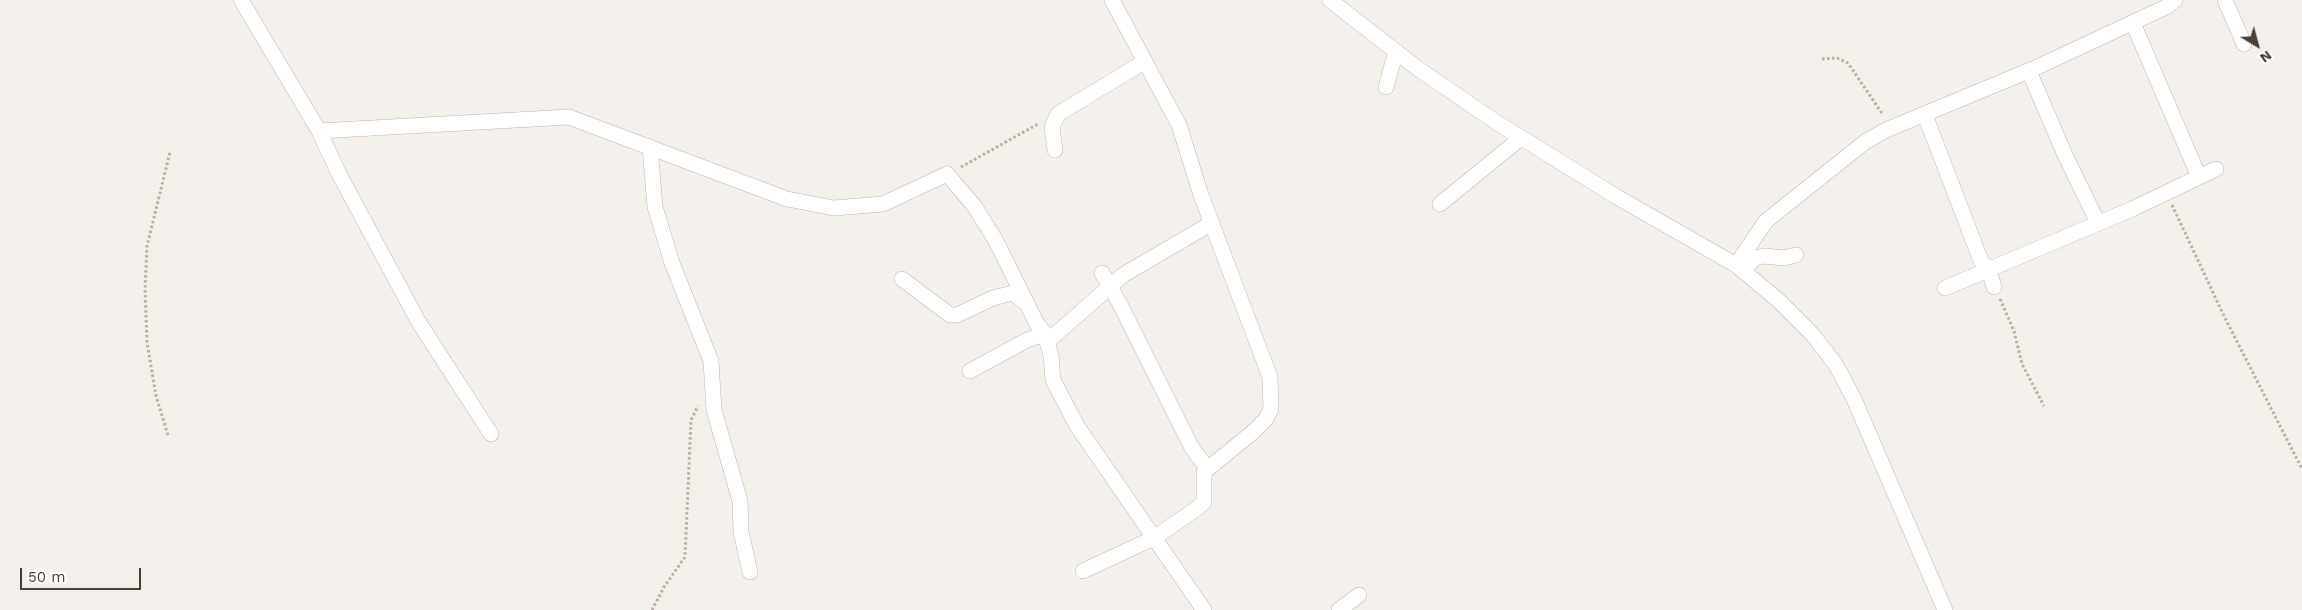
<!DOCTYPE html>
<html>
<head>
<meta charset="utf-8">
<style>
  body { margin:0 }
  #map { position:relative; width:2302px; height:610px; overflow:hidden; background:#f4f0eb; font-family:"Work Sans",sans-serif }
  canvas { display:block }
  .north { position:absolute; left:2232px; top:20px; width:50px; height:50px; -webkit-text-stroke:4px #fff; paint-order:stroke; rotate:143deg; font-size:14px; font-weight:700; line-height:20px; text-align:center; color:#474039 }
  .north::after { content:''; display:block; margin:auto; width:18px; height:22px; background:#474039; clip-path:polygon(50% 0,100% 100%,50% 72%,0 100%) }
  .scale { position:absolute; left:20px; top:568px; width:121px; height:22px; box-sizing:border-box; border:2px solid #474039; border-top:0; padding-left:6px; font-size:15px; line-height:18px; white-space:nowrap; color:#474039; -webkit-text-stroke:4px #fff; paint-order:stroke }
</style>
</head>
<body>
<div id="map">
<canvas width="2302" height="610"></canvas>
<div class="north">N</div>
<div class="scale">50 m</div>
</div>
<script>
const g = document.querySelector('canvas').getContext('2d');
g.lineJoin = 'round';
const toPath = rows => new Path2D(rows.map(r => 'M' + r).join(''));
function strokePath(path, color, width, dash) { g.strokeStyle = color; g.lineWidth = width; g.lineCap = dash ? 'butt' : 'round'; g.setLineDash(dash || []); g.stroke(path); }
const path = toPath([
  [1822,59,1837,58,1848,63,1883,115],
  [961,167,1038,124],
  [2172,205,2225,318,2302,469],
  [2000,299,2014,331,2022,364,2044,406],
  [168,435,156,396,147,342,145,290,147,246,170,152],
  [652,610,664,587,685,557,691,420,698,406]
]);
const minor = toPath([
  [241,0,319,131,339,174,418,321,491,434],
  [1330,0,1417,68,1499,124,1617,197,1736,265,1779,301,1813,335,1836,365,1854,399,1945,610],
  [2225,0,2244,44],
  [2133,23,2199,177],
  [2029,71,2065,155,2098,223],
  [1386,87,1396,51],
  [1925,115,1981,261,1989,270,1994,287],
  [319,131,569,117,787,199,834,208,883,204,947,174,975,207,996,241,1037,324,1045,334,1051,356,1053,380,1077,426,1204,610],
  [650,147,655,207,672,263,711,361,714,410,740,501,741,532,750,572],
  [1055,150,1052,127,1058,114,1144,62],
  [1440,204,1521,138],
  [1736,265,1766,221,1865,142,1886,130,2033,69,2166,7,2175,0],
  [1743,271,1755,258,1764,256,1784,258,1796,255],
  [1102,273,1120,304,1192,448,1207,468],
  [902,279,950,315,957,315,993,298,1013,293,1026,303],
  [1945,288,2132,209,2216,169],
  [1047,342,1123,275,1212,223],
  [970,371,1027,340,1045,334],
  [1083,571,1154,538,1196,509,1204,502,1204,472,1253,432,1266,419,1271,409,1270,377,1201,195,1179,125,1112,0],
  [1339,610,1359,595]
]);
strokePath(minor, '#bfb6ae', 16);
strokePath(path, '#bfafa1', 3, [2.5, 2.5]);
strokePath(minor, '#fff', 15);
</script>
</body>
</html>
